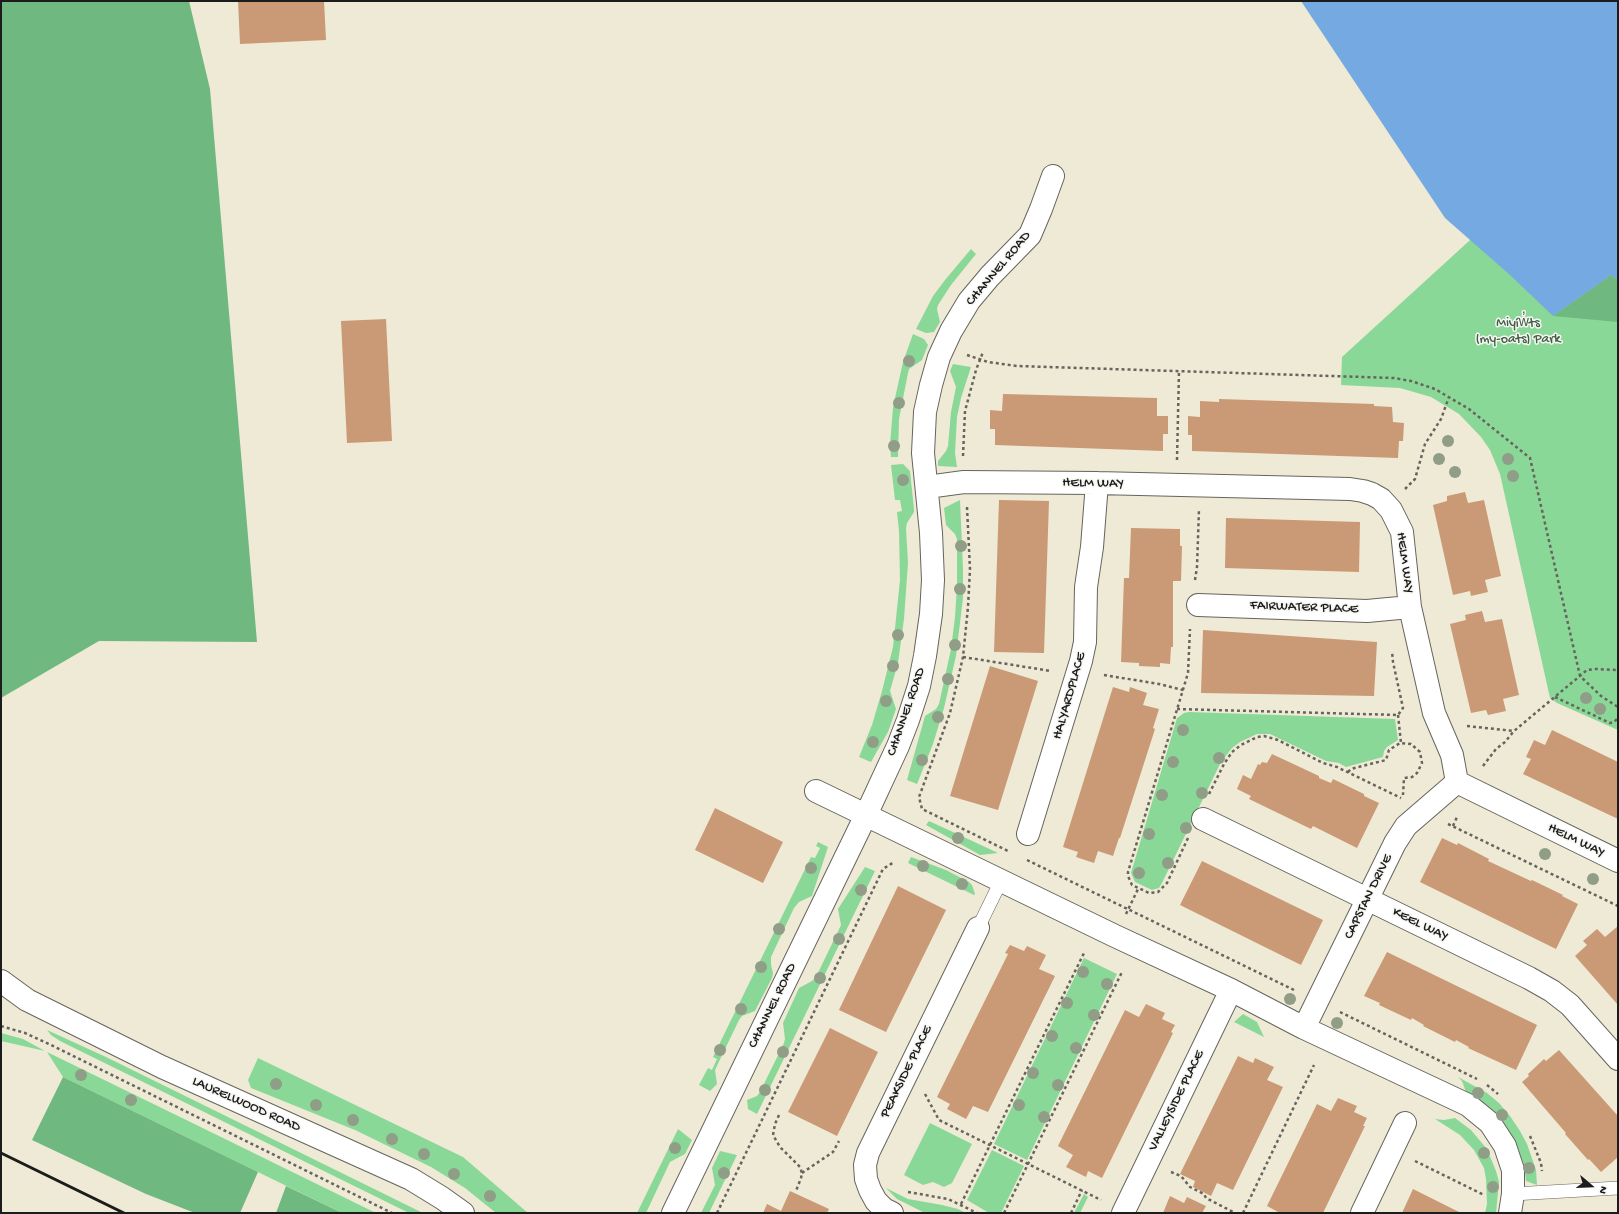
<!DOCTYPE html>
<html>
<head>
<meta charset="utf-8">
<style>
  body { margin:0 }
  #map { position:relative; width:1619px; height:1214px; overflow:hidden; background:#efead5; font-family:"Gochi Hand",sans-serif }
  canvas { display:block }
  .frame { position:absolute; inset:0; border:2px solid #1c1c1c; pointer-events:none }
  .north { position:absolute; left:1571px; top:1166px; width:40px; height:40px; -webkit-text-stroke:3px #f6f6f2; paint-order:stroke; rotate:109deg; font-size:11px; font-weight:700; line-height:16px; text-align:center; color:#1c1c1c }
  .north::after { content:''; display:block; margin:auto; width:14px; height:18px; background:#1c1c1c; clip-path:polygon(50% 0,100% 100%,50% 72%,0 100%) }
</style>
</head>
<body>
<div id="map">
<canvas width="1619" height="1214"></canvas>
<div class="frame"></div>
<div class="north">N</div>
</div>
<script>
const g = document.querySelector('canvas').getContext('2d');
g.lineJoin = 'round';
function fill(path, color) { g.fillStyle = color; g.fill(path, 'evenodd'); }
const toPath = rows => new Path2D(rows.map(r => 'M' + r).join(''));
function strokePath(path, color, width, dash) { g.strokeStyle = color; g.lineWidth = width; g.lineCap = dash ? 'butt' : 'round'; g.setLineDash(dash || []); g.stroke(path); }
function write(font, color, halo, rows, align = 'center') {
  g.font = font + ' "Gochi Hand",sans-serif'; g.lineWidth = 3; g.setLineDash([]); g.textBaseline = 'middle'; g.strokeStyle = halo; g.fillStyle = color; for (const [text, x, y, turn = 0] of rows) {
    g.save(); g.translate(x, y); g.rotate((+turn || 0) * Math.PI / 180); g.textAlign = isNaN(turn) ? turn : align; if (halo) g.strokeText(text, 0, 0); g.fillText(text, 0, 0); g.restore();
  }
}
const green = toPath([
  [1596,125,1618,150,1618,730,1557,703,1550,698,1500,474,1490,450,1481,437,1459,414,1431,397,1400,388,1341,385,1342,357],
  [971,249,976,254,951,285,938,305,937,309,940,322,934,332,926,333,916,329,933,296,945,280],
  [913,334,924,339,928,345,922,360,909,369,908,373,899,419,898,457,891,457,890,445,893,407,903,362],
  [953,364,971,367,961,398,957,417,955,453,957,467,938,466,938,461,946,451,948,446,951,412,956,387,950,371],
  [903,464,910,471,914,509,914,512,907,523,906,528,908,563,904,619,898,663,890,691,896,709,888,732,871,762,859,757,872,725,882,691,893,647,900,580,899,531,897,512,902,511,900,500,895,500,891,465],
  [960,500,963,569,963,598,956,656,944,708,933,744,917,784,907,780,925,716,936,709,939,704,951,649,955,617,957,586,957,539,955,534,946,525,944,508],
  [1189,712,1395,719,1398,740,1387,747,1384,751,1383,757,1346,767,1339,763,1326,761,1270,734,1257,734,1240,742,1232,748,1221,762,1162,883,1159,888,1152,890,1135,882,1131,873,1177,718,1184,713],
  [929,821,953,832,998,853,980,855,926,825],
  [818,842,828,847,812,896,799,902,794,908,771,957,771,965,773,973,772,978,755,1011,742,1016,739,1020,715,1070,717,1084,710,1091,699,1085,708,1068,712,1070,717,1059,713,1057,735,1012,811,857,815,858,820,848,816,846],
  [911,857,946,870,969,882,972,885,975,894,974,895,908,863],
  [865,867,875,871,757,1114,748,1109,747,1100,757,1096,760,1092,784,1043,785,1039,783,1023,799,988,812,981,816,977,841,925,838,909],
  [1084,958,1117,974,1027,1160,994,1144],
  [1243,1014,1257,1022,1264,1037,1234,1022],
  [47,1030,106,1057,423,1213,409,1213,60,1041,51,1035],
  [1,1033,23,1039,45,1051,1,1041],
  [47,1052,219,1136,376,1213,342,1213,63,1077],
  [258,1058,463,1157,528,1213,496,1213,465,1188,431,1167,355,1130,251,1088,248,1080],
  [1458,1077,1487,1093,1499,1103,1510,1116,1520,1131,1527,1144,1536,1170,1537,1185,1526,1181,1524,1166,1519,1151,1513,1138,1496,1115,1487,1106,1466,1092,1462,1081],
  [1455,1118,1471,1130,1487,1149,1496,1171,1499,1182,1496,1213,1485,1213,1487,1204,1486,1179,1484,1168,1474,1150,1460,1135,1435,1119,1444,1120],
  [930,1123,972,1144,952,1183,944,1187,933,1182,923,1185,904,1175],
  [678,1129,692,1140,685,1154,670,1162,646,1213,637,1213],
  [992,1150,1024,1166,1001,1213,989,1213,967,1200],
  [720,1151,737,1155,709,1213,701,1213,715,1185,712,1168],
  [886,1188,908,1199,942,1205,958,1209,966,1213,925,1213,897,1199],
  [1084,1194,1088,1197,1080,1213,1074,1213]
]);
const forest = toPath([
  [1,1,189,1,210,89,257,642,99,641,1,698],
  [1611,275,1618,280,1618,322,1553,316],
  [63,1077,258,1172,240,1213,195,1213,146,1194,32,1140],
  [286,1186,342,1213,276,1213]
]);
const water = toPath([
  [1301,1,1618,1,1618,280,1611,275,1553,316,1510,275,1445,218]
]);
const building = toPath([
  [238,1,324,1,326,40,240,44],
  [386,319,392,441,347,443,341,321],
  [1003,394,1157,398,1157,416,1168,416,1168,434,1163,434,1163,451,995,445,995,429,990,429,990,410,1002,411],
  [1219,399,1374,404,1374,406,1392,407,1393,422,1404,423,1403,441,1399,441,1398,458,1192,451,1192,435,1188,435,1188,416,1200,417,1200,401,1219,402],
  [1465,492,1468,503,1484,500,1501,576,1485,580,1488,592,1471,596,1470,591,1453,595,1433,505,1447,501,1447,496],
  [999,500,1049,501,1044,653,994,652],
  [1226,518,1360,522,1359,572,1225,568],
  [1131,528,1180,529,1180,546,1182,546,1181,581,1173,581,1173,647,1171,647,1170,664,1160,663,1160,667,1139,666,1139,663,1121,662,1124,578,1129,578],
  [1482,611,1485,622,1502,619,1519,695,1503,699,1506,711,1488,715,1486,710,1471,713,1450,624,1466,620,1465,615],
  [1203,630,1377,642,1374,696,1201,693],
  [990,666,1038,681,998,810,950,796],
  [1113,687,1129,692,1130,687,1147,693,1143,705,1159,709,1153,728,1155,729,1120,838,1119,838,1113,856,1098,851,1094,863,1076,857,1078,852,1063,847],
  [1552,730,1618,762,1618,819,1523,774,1531,759,1526,757,1534,740,1545,745],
  [1272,754,1319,776,1319,778,1331,783,1333,779,1364,794,1364,796,1379,803,1357,848,1313,826,1311,829,1249,799,1251,796,1237,789,1243,775,1251,779,1258,764,1260,765,1262,762,1267,763],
  [715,808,783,842,763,883,695,850],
  [1442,838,1457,845,1458,843,1489,859,1488,861,1531,881,1532,880,1563,895,1562,896,1578,904,1556,949,1420,882],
  [1202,861,1323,920,1301,965,1180,905],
  [898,886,946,910,886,1032,839,1010],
  [1618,926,1618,1005,1575,956,1587,945,1583,941,1597,929,1605,937],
  [1010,945,1024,951,1027,946,1046,955,1039,969,1055,976,988,1112,973,1106,966,1119,947,1109,950,1104,937,1097,1008,954,1005,953],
  [1387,952,1537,1025,1516,1070,1468,1048,1469,1047,1456,1040,1455,1042,1423,1026,1424,1025,1412,1018,1411,1020,1379,1005,1380,1003,1364,996],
  [1146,1004,1165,1013,1162,1019,1175,1025,1171,1032,1173,1033,1102,1178,1088,1171,1086,1177,1066,1167,1073,1155,1058,1146,1125,1010,1139,1017],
  [830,1028,878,1052,837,1136,788,1112],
  [1559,1050,1618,1116,1618,1157,1601,1172,1589,1159,1588,1160,1565,1134,1566,1133,1522,1082,1529,1076,1528,1074,1544,1059,1546,1061],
  [1238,1056,1253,1063,1255,1058,1274,1067,1267,1080,1283,1087,1233,1190,1217,1183,1211,1196,1193,1187,1195,1181,1180,1174],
  [1338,1098,1357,1106,1354,1112,1367,1118,1363,1126,1365,1126,1323,1213,1280,1213,1267,1206,1317,1104,1331,1111],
  [1413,1189,1461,1213,1402,1213],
  [790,1191,829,1209,827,1213,763,1213,767,1204,781,1211],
  [1170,1196,1184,1203,1187,1197,1206,1206,1202,1213,1163,1213]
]);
const path = toPath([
  [967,355,988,362,1017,366,1394,378,1411,381,1435,389,1469,409,1530,458,1580,676,1601,696,1618,707],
  [963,456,965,411,976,370,983,352],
  [1177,460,1179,371],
  [1405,489,1415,479,1425,444,1441,419,1449,397],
  [967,507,970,569,968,607,963,657,950,713,919,797,922,809,1008,851],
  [1195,580,1197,567,1199,509],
  [963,657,1051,671],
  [1104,675,1159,684,1183,690],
  [1555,697,1610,723,1614,722,1618,718],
  [1177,709,1398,715,1403,708,1393,662,1392,651],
  [1398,715,1401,743],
  [1467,726,1514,731],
  [1483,766,1496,749,1505,742,1514,731,1587,670,1595,669,1618,670],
  [1348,772,1351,769,1386,760,1389,750,1400,743,1411,744,1420,752,1422,763,1417,773,1412,777,1404,778,1403,795],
  [1209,794,1224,764,1232,752,1241,745,1257,737,1264,736,1278,740,1323,763,1337,767,1401,798],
  [1448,824,1618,906],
  [1453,826,1457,817],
  [1188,838,1167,883,1158,892,1149,893,1132,885,1128,876,1128,872,1188,673,1190,629],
  [1027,860,1294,990],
  [1126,914,1138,889],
  [1340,1012,1477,1079],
  [1,1026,25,1033,49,1044,392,1213],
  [1487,1085,1498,1094],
  [925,1094,939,1120,1101,1200],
  [779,1115,775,1124,773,1135,780,1147,800,1167,802,1173,801,1178,796,1191],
  [1530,1136,1541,1163,1542,1171],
  [1415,1161,1484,1195],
  [1171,1172,1181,1176,1190,1187,1204,1194,1206,1198,1235,1213],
  [802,1173,833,1152,839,1141],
  [908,1192,948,1199,977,1213],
  [961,1204,1084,953],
  [717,1213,883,869,894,862],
  [1004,1213,1122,972],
  [1071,1213,1082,1190],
  [1243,1213,1314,1065]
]);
const service = toPath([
  [978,928,1001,881],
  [1513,1194,1618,1188]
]);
const minor = toPath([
  [927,487,964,482,1097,483,1350,489,1363,491,1372,494,1381,499,1391,510,1402,532,1410,607,1434,713,1452,755,1457,782],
  [1198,605,1367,611,1410,607],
  [1457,782,1618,861],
  [816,791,1115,936,1231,990,1304,1028,1468,1105,1490,1123,1505,1146,1513,1170,1513,1194,1510,1213],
  [1203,819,1529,978,1552,991,1570,1005,1618,1059],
  [1028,834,1081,661,1085,642,1086,587,1092,547,1097,483],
  [1304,1028,1395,843,1406,826,1457,782],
  [673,1213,866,815,898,746,908,720,919,686,925,656,931,614,933,580,931,533,923,453,925,412,931,385,939,357,951,331,969,301,990,276,1030,235,1041,209,1053,176],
  [892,1213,884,1209,876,1201,870,1190,866,1179,865,1165,868,1153,978,928],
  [1123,1213,1231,990],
  [1362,1213,1405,1123]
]);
const tertiary = toPath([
  [1,981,27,1000,162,1067,411,1179,442,1198,463,1213]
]);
const rail = toPath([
  [1,1153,124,1213]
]);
const trees = [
  [909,361],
  [899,403],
  [1448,441],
  [894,446],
  [1439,459],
  [1508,459],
  [1455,472],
  [1513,476],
  [903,480],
  [961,546],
  [960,589],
  [898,635],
  [955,645],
  [893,666],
  [948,679],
  [1586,698],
  [886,701],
  [1600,709],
  [938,717],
  [1183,730],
  [873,742],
  [1219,758],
  [922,760],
  [1173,762],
  [1202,793],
  [1162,795],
  [1186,828],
  [1149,834],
  [958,838],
  [1545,854],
  [1168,863],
  [923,866],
  [811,868],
  [1139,873],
  [1593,879],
  [962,884],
  [861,890],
  [779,929],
  [839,939],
  [761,967],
  [1083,972],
  [820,978],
  [1107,984],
  [1290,999],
  [1067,1003],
  [741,1009],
  [1094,1015],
  [1337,1023],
  [1052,1036],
  [1076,1048],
  [720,1050],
  [783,1052],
  [1033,1073],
  [81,1075],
  [276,1084],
  [1058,1085],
  [765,1090],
  [1478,1093],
  [131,1100],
  [316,1105],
  [1019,1105],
  [1502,1115],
  [1044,1117],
  [353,1120],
  [392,1139],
  [675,1148],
  [1484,1153],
  [424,1154],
  [1529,1168],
  [724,1173],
  [454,1174],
  [1493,1187],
  [490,1196]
];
const streetNames = [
  ["CHANNEL ROAD",999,269,-50],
  ["HELM WAY",1093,484,1],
  ["HELM WAY",1404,563,82],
  ["FAIRWATER PLACE",1304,608,2],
  ["HALYARDPLACE",1070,696,-74],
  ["CHANNEL ROAD",907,712,-71],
  ["HELM WAY",1576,841,26],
  ["CAPSTAN DRIVE",1369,897,-64],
  ["KEEL WAY",1420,925,26],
  ["CHANNEL ROAD",773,1006,-64],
  ["PEAKSIDE PLACE",907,1072,-64],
  ["VALLEYSIDE PLACE",1177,1101,-64],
  ["LAURELWOOD ROAD",246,1105,24]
];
const parkNames = [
  ["Miyíw̓ts",1518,324],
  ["(my-oats) Park",1518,340]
];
fill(green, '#8ad897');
fill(forest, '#6fb880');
fill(water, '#75a9e1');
fill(building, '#ca9976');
strokePath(service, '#66645d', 14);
strokePath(minor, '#66645d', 24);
strokePath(tertiary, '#66645d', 24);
strokePath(path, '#66645d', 2.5, [3, 3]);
strokePath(service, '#fff', 13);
strokePath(minor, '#fff', 22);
strokePath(tertiary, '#fff', 22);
strokePath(rail, '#1c1c1c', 3);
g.fillStyle = '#909d87';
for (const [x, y] of trees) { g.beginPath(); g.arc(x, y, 6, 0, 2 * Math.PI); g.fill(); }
write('14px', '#1c1c1c', '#f6f6f2', streetNames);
write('14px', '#425e47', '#f6f6f2', parkNames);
</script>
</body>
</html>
